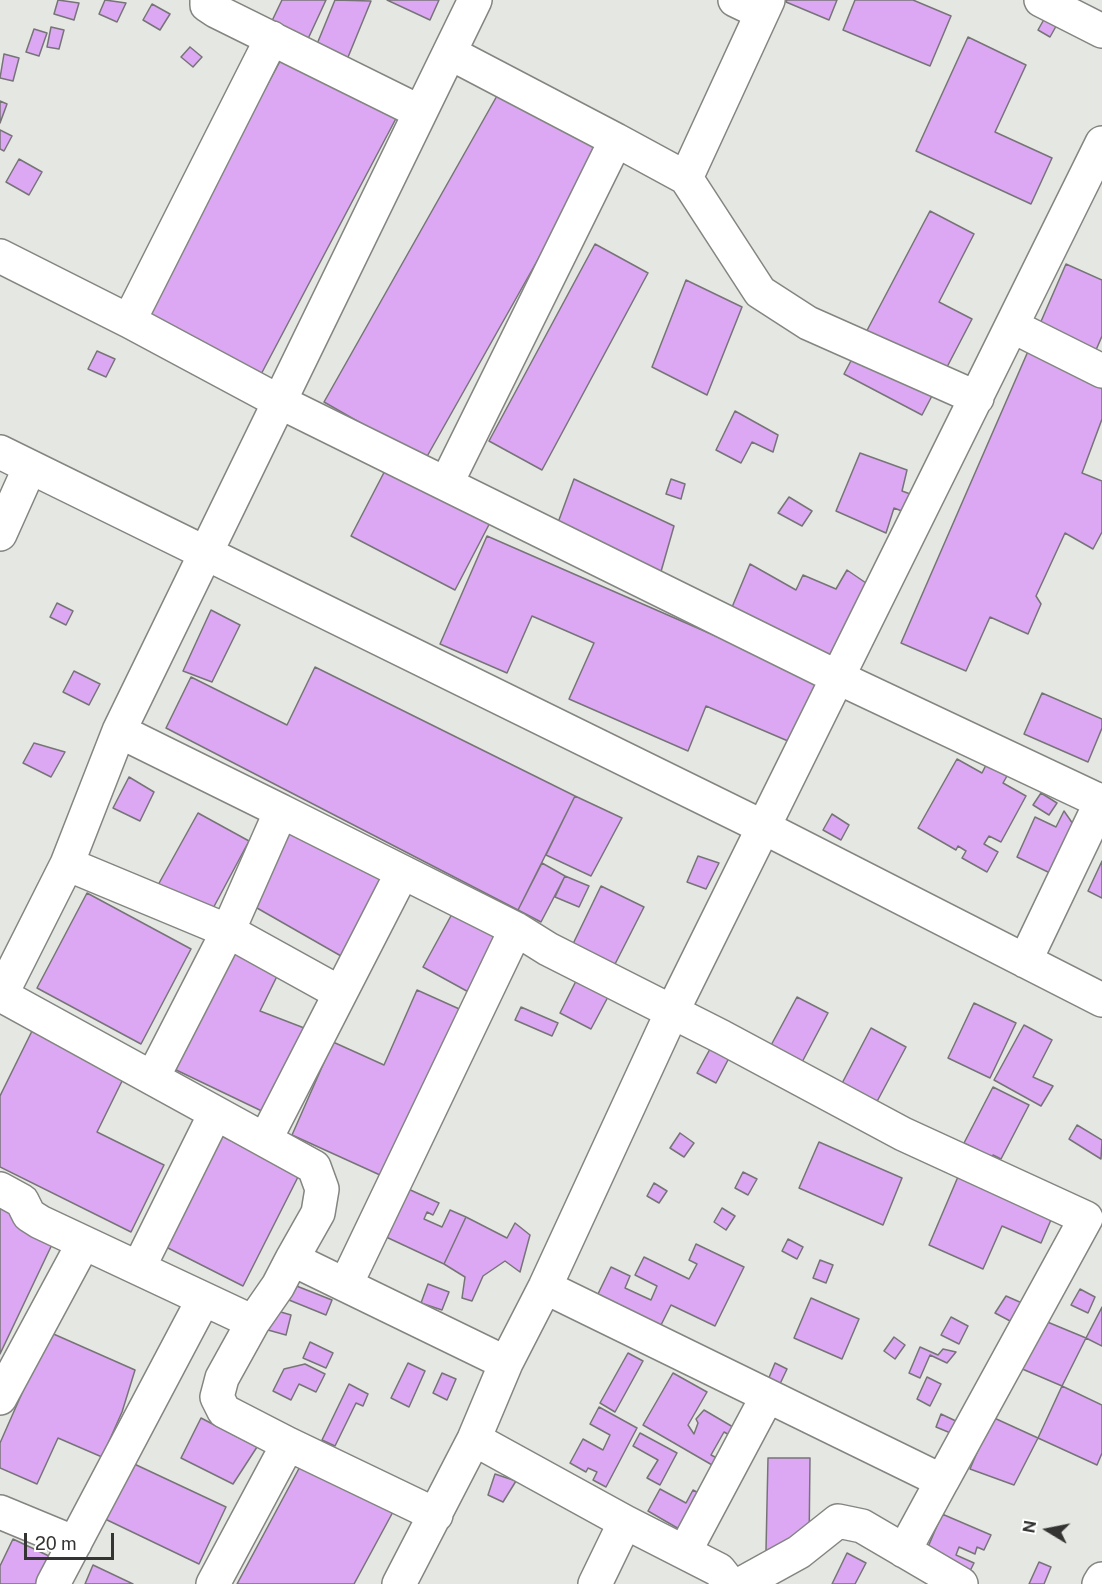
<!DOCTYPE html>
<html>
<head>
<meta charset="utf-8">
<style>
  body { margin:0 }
  #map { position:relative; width:1102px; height:1584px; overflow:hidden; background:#e5e7e2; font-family:"Public Sans",sans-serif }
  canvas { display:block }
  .north { position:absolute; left:1018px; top:1500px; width:60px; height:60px; -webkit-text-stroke:4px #fff; paint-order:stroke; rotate:280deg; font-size:16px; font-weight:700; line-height:24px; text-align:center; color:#343533 }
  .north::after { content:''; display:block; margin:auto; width:21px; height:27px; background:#343533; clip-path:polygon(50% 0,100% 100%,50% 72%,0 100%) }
  .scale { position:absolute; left:24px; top:1533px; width:90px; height:27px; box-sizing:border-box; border:3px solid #343533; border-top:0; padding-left:8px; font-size:18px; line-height:21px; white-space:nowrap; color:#343533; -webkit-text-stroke:4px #fff; paint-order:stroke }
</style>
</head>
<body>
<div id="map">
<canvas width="1102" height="1584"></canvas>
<div class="north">N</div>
<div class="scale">20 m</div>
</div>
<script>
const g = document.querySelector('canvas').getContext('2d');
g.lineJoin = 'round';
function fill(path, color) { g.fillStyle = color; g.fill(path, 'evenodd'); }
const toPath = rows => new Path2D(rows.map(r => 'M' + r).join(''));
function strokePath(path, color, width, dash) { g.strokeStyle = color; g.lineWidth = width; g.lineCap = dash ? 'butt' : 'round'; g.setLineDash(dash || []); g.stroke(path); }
const building = toPath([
  [58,0,79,3,74,20,54,14,58,0],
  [105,0,126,3,117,22,99,14,105,0],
  [282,0,326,0,307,41,270,25,282,0],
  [335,0,371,1,346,62,315,49,335,0],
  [387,0,439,0,430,20,387,0],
  [787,0,837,0,829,20,786,2,787,0],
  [855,0,913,0,951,16,930,66,843,30,855,0],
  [152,4,170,14,160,30,143,20,152,4],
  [1047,14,1059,21,1050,37,1038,30,1047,14],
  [51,27,64,30,59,49,47,47,51,27],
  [34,29,47,33,39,56,26,52,34,29],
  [968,37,1026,65,995,132,1052,158,1031,204,916,151,968,37],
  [190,47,202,57,193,67,181,57,190,47],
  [286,50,401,109,258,380,144,315,286,50],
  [4,54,19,58,13,81,0,78,4,54],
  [502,87,603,144,425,460,324,402,502,87],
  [0,101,7,104,0,123,0,101],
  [0,130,12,136,4,151,0,149,0,130],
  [19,159,42,172,29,195,6,182,19,159],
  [930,211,974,234,939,302,972,319,922,415,844,374,930,211],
  [595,244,648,273,542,470,489,441,595,244],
  [1066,264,1102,280,1102,336,1096,350,1102,352,1102,419,1082,473,1102,481,1102,532,1093,549,1065,533,1036,596,1041,604,1028,634,990,617,966,671,901,643,1066,264],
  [686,280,742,307,707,395,652,367,686,280],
  [97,351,115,359,106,377,88,369,97,351],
  [735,411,778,435,773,452,752,442,741,463,716,450,735,411],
  [860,453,907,470,902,491,913,495,907,513,894,508,886,533,836,511,860,453],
  [390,461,494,515,455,590,351,536,390,461],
  [574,479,674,526,660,575,556,528,574,479],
  [671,479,685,484,681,499,666,494,671,479],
  [789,497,812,511,802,526,778,513,789,497],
  [487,536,821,682,795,744,706,706,688,751,569,699,594,643,532,616,507,673,440,644,487,536],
  [750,564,796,590,803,575,836,589,847,570,866,583,827,664,730,612,750,564],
  [57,603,73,611,66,625,50,617,57,603],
  [211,610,240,625,212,682,183,671,211,610],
  [315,667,575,796,518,910,166,728,191,677,287,725,315,667],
  [74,671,100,684,89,705,63,692,74,671],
  [1042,693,1102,719,1102,728,1088,762,1024,734,1042,693],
  [34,743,65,752,51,777,23,763,34,743],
  [957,759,982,773,986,765,1007,776,1003,783,1026,796,1001,842,989,836,984,844,998,852,987,872,962,858,966,851,958,846,956,850,918,828,957,759],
  [129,777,154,792,140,821,113,808,129,777],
  [1041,793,1057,803,1049,815,1033,805,1041,793],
  [575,796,622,818,591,876,546,855,575,796],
  [1064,811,1073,824,1050,873,1017,857,1035,817,1056,827,1064,811],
  [198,813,249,841,210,914,158,885,198,813],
  [832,814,849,825,841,840,823,830,832,814],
  [293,820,389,872,348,960,250,904,293,820],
  [698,856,719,863,706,889,687,882,698,856],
  [1102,861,1102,898,1088,891,1102,861],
  [542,863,565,876,541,922,518,910,542,863],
  [565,876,589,886,579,907,555,897,565,876],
  [601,886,644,907,612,970,571,948,601,886],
  [87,893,191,949,141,1044,37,988,87,893],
  [458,903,509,931,474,995,423,967,458,903],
  [237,944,283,964,260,1011,312,1031,268,1114,172,1068,237,944],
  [577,979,609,995,591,1029,560,1013,577,979],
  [417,990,466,1012,391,1180,292,1135,333,1042,384,1065,417,990],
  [797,997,828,1013,800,1066,769,1049,797,997],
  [974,1003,1016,1023,990,1078,948,1058,974,1003],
  [521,1007,558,1023,552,1036,515,1020,521,1007],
  [1024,1025,1052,1040,1033,1077,1053,1086,1041,1106,994,1080,1024,1025],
  [34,1027,126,1073,97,1132,164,1165,131,1232,0,1167,0,1096,34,1027],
  [871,1028,906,1047,873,1109,838,1091,871,1028],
  [710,1049,729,1058,716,1083,697,1073,710,1049],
  [993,1087,1029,1105,1001,1159,993,1155,989,1163,975,1156,978,1150,964,1143,993,1087],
  [1077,1125,1102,1140,1101,1159,1069,1139,1077,1125],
  [680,1133,694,1143,684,1157,670,1148,680,1133],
  [220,1135,299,1175,243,1286,164,1246,220,1135],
  [819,1142,902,1178,883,1225,799,1188,819,1142],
  [963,1165,1057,1206,1041,1243,1002,1226,983,1269,929,1245,963,1165],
  [743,1172,757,1179,748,1195,735,1188,743,1172],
  [654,1183,667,1191,659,1203,647,1196,654,1183],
  [406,1188,439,1203,433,1215,427,1212,424,1219,442,1227,450,1210,466,1217,444,1264,384,1236,406,1188],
  [0,1207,57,1234,0,1354,0,1207],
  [722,1208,735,1216,726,1230,714,1222,722,1208],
  [466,1217,507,1238,515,1223,530,1235,520,1272,505,1261,483,1276,472,1301,462,1298,465,1277,444,1264,466,1217],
  [788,1239,803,1247,797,1259,782,1251,788,1239],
  [696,1244,744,1267,715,1326,671,1305,660,1327,597,1296,611,1267,630,1276,625,1288,651,1300,657,1286,635,1275,644,1257,689,1279,697,1264,689,1260,696,1244],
  [820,1260,833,1265,826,1283,813,1278,820,1260],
  [428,1284,449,1292,442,1310,421,1303,428,1284],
  [294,1285,332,1300,326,1315,289,1300,294,1285],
  [1080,1289,1095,1297,1088,1313,1071,1305,1080,1289],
  [1006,1296,1022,1303,1012,1322,995,1313,1006,1296],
  [811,1298,859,1319,842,1359,794,1338,811,1298],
  [1102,1307,1102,1346,1086,1338,1102,1307],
  [274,1310,291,1315,286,1335,268,1330,274,1310],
  [951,1317,968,1326,959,1344,941,1335,951,1317],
  [1045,1321,1086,1338,1062,1386,1020,1368,1045,1321],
  [49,1332,135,1370,122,1412,102,1457,58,1438,37,1484,0,1468,0,1443,49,1332],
  [894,1337,905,1345,895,1359,884,1351,894,1337],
  [310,1342,333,1353,326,1368,303,1358,310,1342],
  [920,1347,938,1355,943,1349,956,1352,947,1363,930,1355,920,1378,909,1373,920,1347],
  [628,1353,643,1361,615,1412,600,1403,628,1353],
  [408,1363,425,1371,409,1407,391,1398,408,1363],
  [775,1363,787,1369,779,1386,768,1380,775,1363],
  [305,1364,325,1374,316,1392,299,1384,291,1400,273,1391,284,1369,305,1364],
  [442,1373,456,1379,447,1400,433,1393,442,1373],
  [673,1373,707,1392,688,1425,694,1434,698,1423,696,1419,704,1410,733,1427,737,1439,724,1432,711,1455,723,1461,719,1469,643,1425,673,1373],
  [927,1377,941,1384,930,1406,917,1399,927,1377],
  [349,1384,368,1394,363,1406,356,1403,335,1446,322,1440,349,1384],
  [1062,1386,1102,1405,1102,1453,1097,1465,1038,1438,1062,1386],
  [599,1407,637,1428,606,1487,593,1480,597,1472,588,1468,586,1472,570,1463,583,1439,603,1450,610,1435,590,1424,599,1407],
  [941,1414,958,1422,953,1434,936,1427,941,1414],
  [992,1417,1038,1438,1014,1485,970,1469,992,1417],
  [201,1418,257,1447,233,1484,181,1458,201,1418],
  [640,1433,677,1453,660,1485,647,1478,658,1460,633,1446,640,1433],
  [768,1458,810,1458,809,1548,766,1550,768,1458],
  [303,1461,394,1510,354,1584,237,1584,303,1461],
  [130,1462,226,1507,199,1564,103,1518,130,1462],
  [495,1474,516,1481,503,1502,488,1495,495,1474],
  [660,1489,686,1503,693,1490,706,1497,686,1533,648,1511,660,1489],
  [942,1514,991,1535,984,1550,977,1547,975,1554,959,1547,956,1555,974,1563,969,1573,925,1554,942,1514],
  [13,1539,51,1557,38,1584,0,1584,0,1566,13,1539],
  [847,1553,866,1563,855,1584,832,1584,847,1553],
  [1039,1562,1051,1567,1044,1584,1029,1584,1039,1562],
  [93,1565,133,1584,85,1584,93,1565]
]);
const minor = toPath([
  [207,0,207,5,216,11,420,112],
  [735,0,762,13],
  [1041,0,1102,31],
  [616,140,686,178,768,0],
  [686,178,760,292,808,323,977,398],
  [0,256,129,321,280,402,446,484,616,140,450,53],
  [129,321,272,38],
  [1012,326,1102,371],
  [0,452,763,827,1102,1000],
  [446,484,839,678,1102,802],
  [0,534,30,467],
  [119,731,281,811,228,931,340,993],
  [281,811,516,929,548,949,722,1037,903,1134,1086,1218,942,1481,545,1287],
  [67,864,228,931,153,1077],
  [1025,961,1102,800],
  [1,995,314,1167,322,1189,318,1213,292,1259],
  [0,997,67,864,119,731,475,0],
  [265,1140,402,873],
  [0,1189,22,1201,29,1215,40,1222,253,1322,278,1286,292,1259,506,1363],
  [139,1267,215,1114],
  [346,1284,516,929],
  [0,1398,83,1244],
  [474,1439,625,1522,595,1584],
  [288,1444,436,1515],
  [0,1512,75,1543],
  [625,1522,719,1570,730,1584],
  [685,1551,767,1397],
  [904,1551,942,1481],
  [53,1584,203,1300],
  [213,1584,288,1444,224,1411,217,1397,222,1378,253,1322],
  [399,1584,474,1439,506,1363,545,1287,672,1012,1102,143],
  [741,1584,799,1552,838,1521,862,1526,961,1584],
  [1099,1584,1102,1579]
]);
fill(building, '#dca8f4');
strokePath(building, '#777478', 1.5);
strokePath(minor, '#838580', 36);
strokePath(minor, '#fff', 33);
</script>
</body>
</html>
